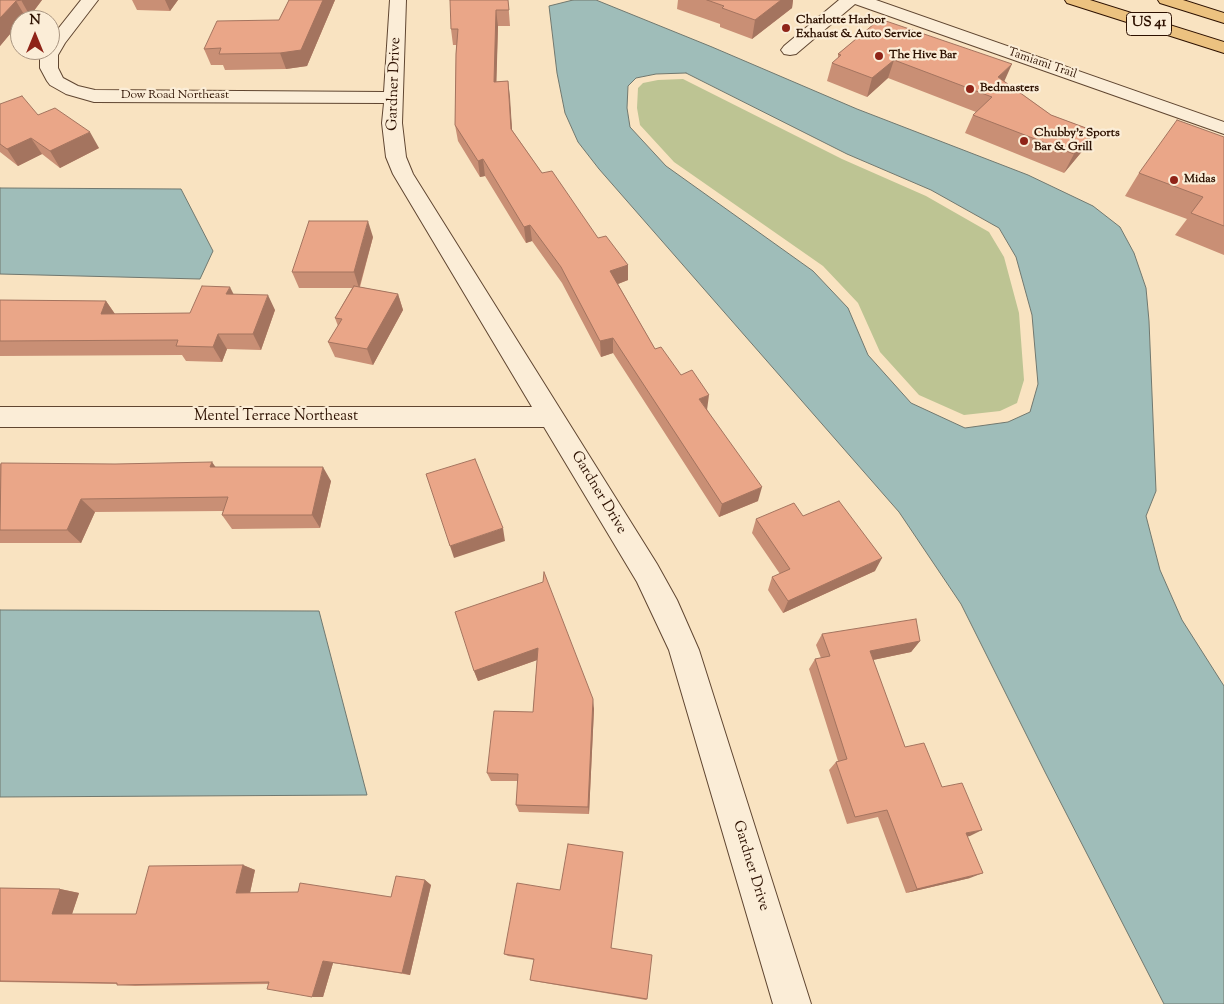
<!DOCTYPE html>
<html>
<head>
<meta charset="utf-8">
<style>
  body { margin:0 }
  #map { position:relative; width:1224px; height:1004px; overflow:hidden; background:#f9e3c1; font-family:"Sorts Mill Goudy",serif }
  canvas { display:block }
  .north { position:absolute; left:10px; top:10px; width:50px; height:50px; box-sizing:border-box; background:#fbedd7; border:1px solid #a99581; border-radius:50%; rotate:0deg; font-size:14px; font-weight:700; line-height:20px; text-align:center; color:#2d1101 }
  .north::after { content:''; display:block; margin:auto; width:18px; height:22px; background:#8f2418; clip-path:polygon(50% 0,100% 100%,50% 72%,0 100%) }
</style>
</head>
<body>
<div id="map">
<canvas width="1224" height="1004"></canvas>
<div class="north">N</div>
</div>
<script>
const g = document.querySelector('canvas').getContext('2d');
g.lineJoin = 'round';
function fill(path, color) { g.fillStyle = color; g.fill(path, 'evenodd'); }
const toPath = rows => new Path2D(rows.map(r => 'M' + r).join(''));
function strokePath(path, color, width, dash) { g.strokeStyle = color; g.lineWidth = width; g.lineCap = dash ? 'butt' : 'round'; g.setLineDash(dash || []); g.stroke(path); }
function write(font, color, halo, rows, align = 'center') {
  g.font = font + ' "Sorts Mill Goudy",serif'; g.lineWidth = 4.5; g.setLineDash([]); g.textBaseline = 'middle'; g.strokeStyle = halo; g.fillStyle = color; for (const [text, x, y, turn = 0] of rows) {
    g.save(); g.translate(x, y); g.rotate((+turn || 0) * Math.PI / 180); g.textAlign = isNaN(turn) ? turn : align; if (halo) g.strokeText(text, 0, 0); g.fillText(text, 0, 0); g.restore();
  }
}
const green = toPath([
  [683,79,842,159,926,196,989,232,1004,257,1019,313,1024,380,1017,403,1000,411,964,415,919,395,880,352,858,303,823,266,674,162,640,125,637,108,638,88,643,83,658,80]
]);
const water = toPath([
  [573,0,596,0,712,47,857,109,1028,175,1093,206,1120,227,1134,253,1146,288,1149,321,1156,491,1146,516,1160,570,1182,620,1224,686,1224,1004,1164,1004,1045,772,961,604,899,512,599,169,578,142,565,113,557,73,549,6,573,0],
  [686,73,847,154,931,190,999,228,1016,257,1032,315,1038,384,1030,412,1008,422,965,428,911,403,868,355,848,308,813,271,666,166,630,127,627,108,628,86,636,78,656,74,686,73],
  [0,188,181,189,213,251,200,279,0,274,0,188],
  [0,610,319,611,367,795,0,797,0,610]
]);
const minor = toPath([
  [81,0,98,0,65,43,58,55,58,68,63,78,78,86,95,90,384,92,390,0,406,0,402,123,406,157,413,174,657,564,677,600,699,650,811,1004,773,1004,669,650,637,582,544,427,0,427,0,407,532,407,393,174,386,157,382,123,384,103,94,102,66,94,50,85,47,81,40,68,40,55,43,50,50,50,50,39,81,0],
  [839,0,876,0,1224,122,1224,134,855,4,796,54,790,55,784,54,781,50,784,46,839,0]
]);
const major = toPath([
  [1065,0,1090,0,1224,42,1224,53,1067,3,1065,0],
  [1158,0,1183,0,1224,13,1224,23,1160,3,1158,0]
]);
const wall = toPath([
  [0,0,42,0,30,16,25,16,20,20,20,22,0,46],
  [132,0,178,0,170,11,137,10],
  [289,0,335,0,307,66,286,69,225,70,223,65,211,65,204,49,279,20],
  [508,0,510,26,498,26,496,82,508,81,512,130,542,173,598,238,628,265,628,280,618,284,655,349,681,375,707,409,758,501,719,517,613,353,601,357,562,283,532,241,526,243,485,176,480,177,458,141,455,125,456,45,453,45,451,29],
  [678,0,793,0,792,8,752,39,720,27,720,24,677,9],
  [880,19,1004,81,1051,115,1094,131,1084,149,1064,173,965,133,973,115,976,112,888,78,867,97,827,81,832,63,838,58,838,54],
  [0,104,38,115,99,148,60,168,42,154,18,166,0,152],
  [1224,137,1224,255,1175,235,1187,219,1125,196,1139,173],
  [373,237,360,287,398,294,403,310,373,365,335,357,328,342,338,326,335,318,352,288,299,288,292,272],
  [233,294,275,310,261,350,227,349,222,362,186,361,182,355,0,356,0,300,106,301,115,314,190,313],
  [0,464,215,467,331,481,320,528,232,529,222,515,223,511,95,512,81,543,0,543],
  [803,516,875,571,783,613,768,590,772,577,780,574,752,533,756,519],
  [543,582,594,709,589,814,519,812,516,805,518,781,491,781,487,773,533,712,537,660,478,681,474,671],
  [822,634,920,641,911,652,873,660,905,747,942,787,970,836,967,836,970,878,906,893,878,817,847,824,829,770,836,762,838,761,809,669,815,659,821,658,816,645],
  [243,865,255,870,250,893,391,897,425,880,431,885,410,975,333,963,323,997,268,984,135,986,117,985,117,984,0,982,0,888,60,889,79,893,72,914,136,914],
  [611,948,647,999,646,1000,533,981,530,980,534,960,508,956,504,954]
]);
const shadedWall = toPath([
  [21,0,42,0,30,16],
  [165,0,178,0,170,11],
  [323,0,335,0,307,66,286,69,280,53],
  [781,0,793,0,792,8,752,39,755,20],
  [16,1,25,16,22,20,20,20,20,22,0,46,0,18],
  [496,10,498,26,496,98,494,82],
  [894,60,888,78,867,97,872,78],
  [1012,64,1004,82,998,77],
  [508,81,510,97,513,145,511,129],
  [1094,131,1084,149,1064,173,1074,154],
  [90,132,99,148,60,168,50,151],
  [31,138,42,154,18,166,7,149],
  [483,159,485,176,480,177,478,161],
  [368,221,373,237,359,288,354,272],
  [530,225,532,241,526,243,524,227],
  [628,265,628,280,610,287,610,271],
  [230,287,238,303,226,294],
  [398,294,403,310,373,365,367,349],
  [268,295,275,310,261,350,253,334],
  [106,301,117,317,101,314],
  [218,334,227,349,222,362,213,347],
  [613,338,613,353,601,357,600,341],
  [709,395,707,410,699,399],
  [212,462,222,476,210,467],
  [323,467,331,481,320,528,312,515],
  [762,487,758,501,719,517,722,504],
  [81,499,95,512,81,543,67,530],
  [503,528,505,541,454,558,450,546],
  [882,558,875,571,783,613,788,601],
  [920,641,911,652,863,662,870,651],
  [538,648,540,659,478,681,474,671],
  [593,699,594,709,589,814,588,807],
  [982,830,970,836,954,840,966,833],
  [243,865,255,870,249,897,236,893],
  [983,873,970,878,906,893,917,889],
  [425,880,431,885,410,975,402,973],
  [60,889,79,893,71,917,52,914],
  [323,961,333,963,323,997,312,997]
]);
const building = toPath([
  [0,0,21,0,16,1,0,18,0,0],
  [289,0,323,0,301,50,280,53,219,54,221,48,204,49,217,21,279,20,289,0],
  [450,0,508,0,509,10,496,10,494,82,508,81,511,129,542,173,552,171,598,238,606,236,628,265,610,271,655,349,661,347,681,375,692,370,709,395,699,399,762,487,722,504,613,338,600,341,561,267,530,225,524,227,483,159,478,161,455,125,456,54,458,29,451,29,450,0],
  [707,0,781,0,755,20,722,8,724,6,707,0],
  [880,19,1012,64,998,77,1051,115,1094,131,1074,154,973,115,992,97,894,60,872,78,832,63,841,55,838,54,880,19],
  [22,96,38,115,55,108,90,132,50,151,31,138,7,149,0,144,0,104,22,96],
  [1177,120,1224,137,1224,226,1191,213,1203,197,1139,173,1177,120],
  [309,221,368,221,354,272,292,272,309,221],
  [202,286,230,287,226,294,268,295,253,334,218,334,213,347,176,346,178,340,0,341,0,300,106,301,101,314,190,313,202,286],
  [354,286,398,294,367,349,328,342,342,319,335,318,354,286],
  [475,459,503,528,450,546,426,474,475,459],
  [212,462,210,467,323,467,312,515,222,515,228,497,81,499,67,530,0,530,1,463,115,464,212,462],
  [839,501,882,558,788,601,772,577,790,569,756,519,794,503,803,516,839,501],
  [544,572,593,699,588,807,516,805,518,774,487,773,494,711,533,712,538,648,474,671,455,612,543,582,544,572],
  [916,619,920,641,870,651,905,747,924,743,942,787,962,783,982,830,966,833,983,873,917,889,887,810,855,817,836,762,847,759,815,659,830,656,822,634,916,619],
  [568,844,623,852,611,948,652,955,647,999,530,980,534,959,504,954,517,883,560,890,568,844],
  [243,865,236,893,298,892,300,883,391,897,396,876,425,880,402,973,323,961,312,997,267,989,269,982,117,985,117,983,0,981,0,888,60,889,52,914,136,914,149,866,243,865]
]);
const markers = [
  [786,28,5,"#8f2418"],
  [879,56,5,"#8f2418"],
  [970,89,5,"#8f2418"],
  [1024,141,5,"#8f2418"],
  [1174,180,5,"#8f2418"]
];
const farPoinames = [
  ["Charlotte Harbor",796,21],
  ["Exhaust & Auto Service",796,35],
  ["The Hive Bar",889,56],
  ["Bedmasters",980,89],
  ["Chubby'z Sports",1034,134],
  ["Bar & Grill",1034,148],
  ["Midas",1184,180]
];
const farStreetnames = [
  ["Tamiami Trail",1042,64,19],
  ["Dow Road Northeast",175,96]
];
const shields = [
  [1149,24,45]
];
const shieldNames = [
  ["US 41",1149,24]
];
const streetNames = [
  ["Gardner Drive",395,84,-88],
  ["Mentel Terrace Northeast",276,417],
  ["Gardner Drive",598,493,59],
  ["Gardner Drive",750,866,73]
];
fill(green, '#bdc493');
fill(water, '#9fbdb9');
strokePath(water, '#71786f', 1);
strokePath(minor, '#604631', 2);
strokePath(major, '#2d1101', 2);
fill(minor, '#fbedd7');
fill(major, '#ecc280');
fill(wall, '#c98f75');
fill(shadedWall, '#a4745f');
fill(building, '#eaa688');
strokePath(building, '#a4745f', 1);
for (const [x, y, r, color] of markers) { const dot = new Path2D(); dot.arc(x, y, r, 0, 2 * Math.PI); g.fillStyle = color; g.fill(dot); strokePath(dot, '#fbedd7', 2); }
write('bold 12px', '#2d1101', '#fbedd7', farPoinames, 'left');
write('12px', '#2d1101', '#fbedd7', farStreetnames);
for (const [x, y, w] of shields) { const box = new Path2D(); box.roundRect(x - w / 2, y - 11.5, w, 23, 4); g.fillStyle = '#fbedd7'; g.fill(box); strokePath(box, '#2d1101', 1); }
write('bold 14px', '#2d1101', null, shieldNames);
write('15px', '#2d1101', '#fbedd7', streetNames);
</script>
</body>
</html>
